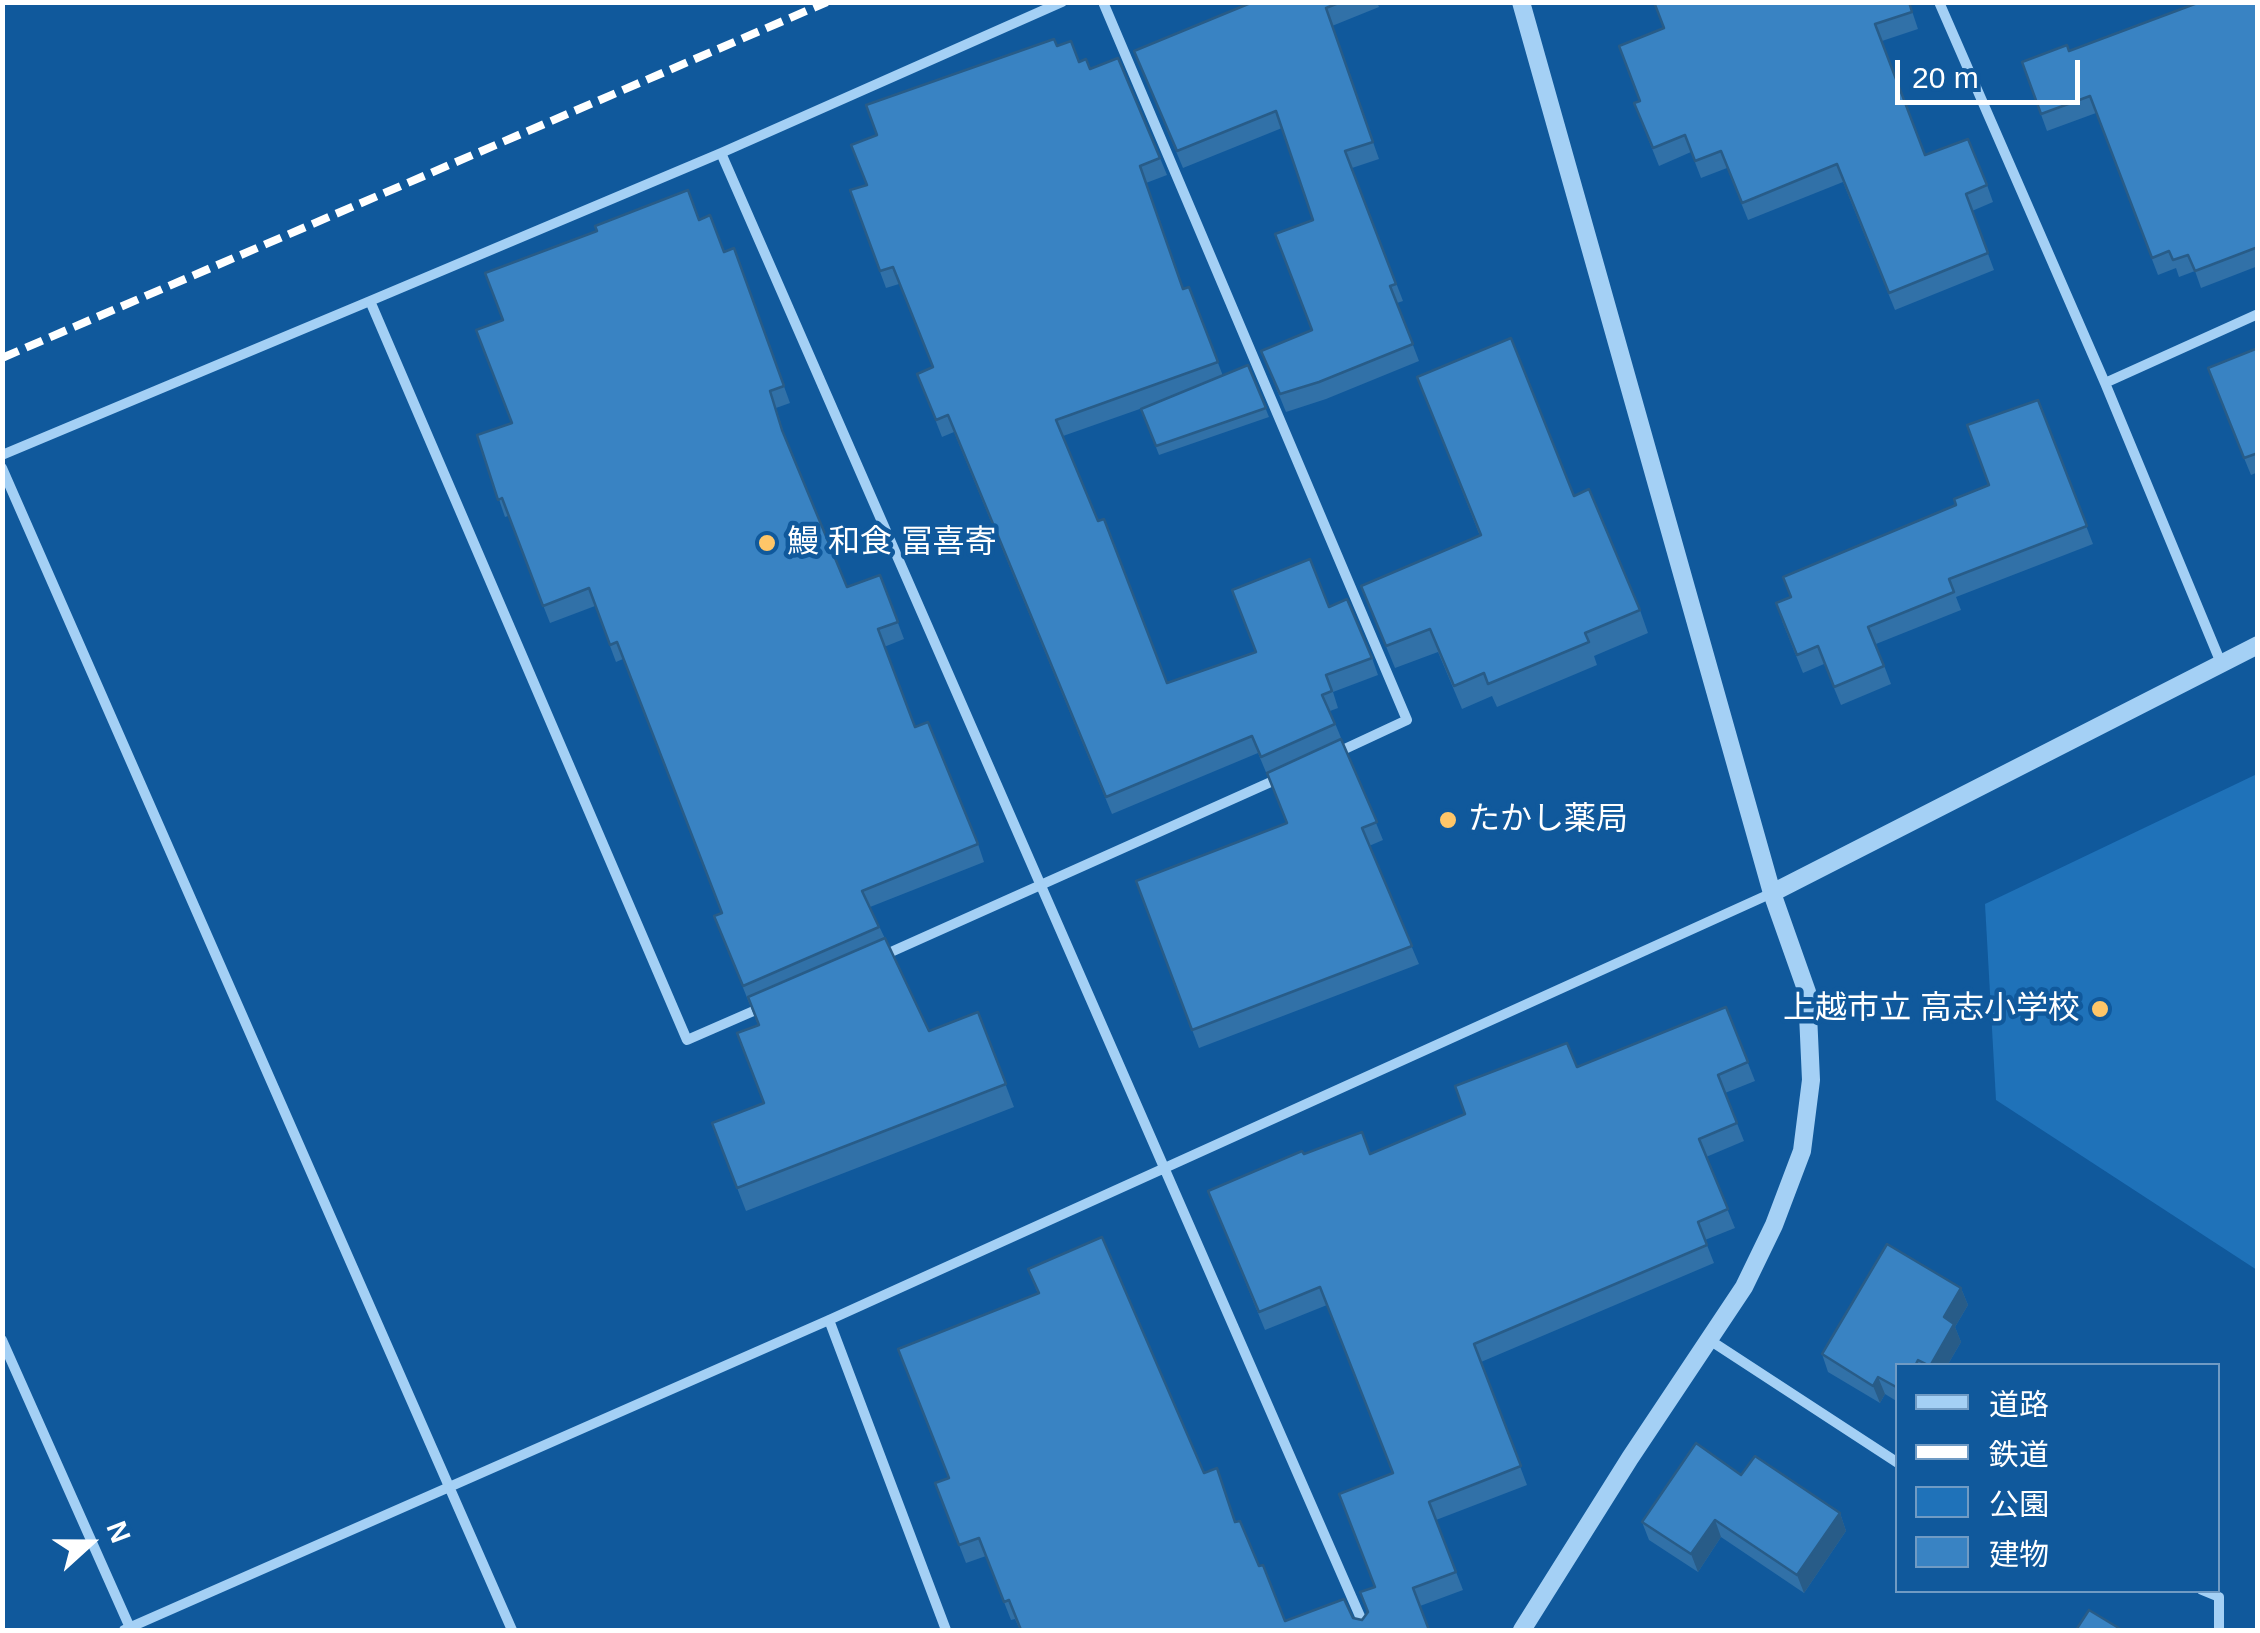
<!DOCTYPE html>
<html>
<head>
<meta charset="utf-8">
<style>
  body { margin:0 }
  #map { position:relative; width:2260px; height:1633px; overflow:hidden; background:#10599c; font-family:Helvetica,"Noto Sans JP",sans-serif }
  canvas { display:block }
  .frame { position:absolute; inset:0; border:5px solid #fff; pointer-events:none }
  .legend { position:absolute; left:1895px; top:1363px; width:325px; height:230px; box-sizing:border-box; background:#10599c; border:2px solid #709bc4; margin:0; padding:12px 18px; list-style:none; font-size:30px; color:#fff }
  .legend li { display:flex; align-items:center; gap:20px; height:50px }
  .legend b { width:50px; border:2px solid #709bc4 }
  .north { position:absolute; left:40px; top:1493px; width:100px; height:100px; -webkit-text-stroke:8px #10599c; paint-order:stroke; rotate:69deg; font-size:28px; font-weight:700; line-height:40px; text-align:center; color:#fff }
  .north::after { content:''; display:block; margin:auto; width:35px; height:45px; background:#fff; clip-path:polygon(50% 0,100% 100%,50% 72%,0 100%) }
  .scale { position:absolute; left:1895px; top:60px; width:185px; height:45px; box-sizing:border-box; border:5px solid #fff; border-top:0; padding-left:12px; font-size:30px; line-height:35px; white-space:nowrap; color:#fff; -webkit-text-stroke:8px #10599c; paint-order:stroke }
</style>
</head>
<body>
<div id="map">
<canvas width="2260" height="1633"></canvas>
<div class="frame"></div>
<ul class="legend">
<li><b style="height:12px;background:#a4d0f5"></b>道路</li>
<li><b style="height:12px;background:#fff"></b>鉄道</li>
<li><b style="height:28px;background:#1f72b9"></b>公園</li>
<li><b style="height:28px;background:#3983c3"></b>建物</li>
</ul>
<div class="north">N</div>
<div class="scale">20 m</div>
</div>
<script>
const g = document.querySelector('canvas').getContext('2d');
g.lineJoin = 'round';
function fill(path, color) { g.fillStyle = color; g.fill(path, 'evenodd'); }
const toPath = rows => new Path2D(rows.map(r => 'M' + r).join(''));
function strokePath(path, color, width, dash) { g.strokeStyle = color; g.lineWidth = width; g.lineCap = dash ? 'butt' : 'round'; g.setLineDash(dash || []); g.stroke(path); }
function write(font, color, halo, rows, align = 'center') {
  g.font = font + ' Helvetica,"Noto Sans JP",sans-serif'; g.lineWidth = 9; g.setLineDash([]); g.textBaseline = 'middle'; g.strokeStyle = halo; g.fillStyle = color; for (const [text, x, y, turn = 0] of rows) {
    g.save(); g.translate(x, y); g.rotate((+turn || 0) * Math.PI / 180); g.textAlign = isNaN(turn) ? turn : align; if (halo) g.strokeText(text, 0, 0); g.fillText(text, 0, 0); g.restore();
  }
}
const green = toPath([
  [2257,774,2257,1270,1996,1100,1985,904]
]);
const minor = toPath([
  [1103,2,1407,720,1334,754],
  [1939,2,2105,383,2221,663],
  [721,153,1366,1630],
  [2105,383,2258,314],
  [2,455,370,301],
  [2,468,512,1630],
  [882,956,1282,777],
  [765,1006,687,1040,370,301,721,153,1062,2],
  [829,1320,946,1630],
  [1708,1339,1898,1463],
  [2,1340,131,1630],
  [2202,1590,2219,1597,2219,1630],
  [124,1630,829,1320,1772,893]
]);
const tertiary = toPath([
  [1521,2,1772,893,1807,992,1811,1080,1802,1151,1774,1225,1744,1287,1630,1458,1522,1630],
  [1772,893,2258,645]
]);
const rail = toPath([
  [2,358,827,2]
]);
const wall = toPath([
  [1253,2,1377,2,1379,7,1332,26,1379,159,1352,168,1403,301,1397,303,1419,361,1326,399,1286,412,1261,351,1311,330,1313,220,1282,128,1183,168,1134,51],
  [1909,2,1918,29,1882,41,1925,155,1987,185,1993,202,1972,211,1994,270,1895,310,1843,182,1748,220,1727,168,1701,178,1691,152,1659,166,1641,121,1640,101,1664,28],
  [2258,2,2258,266,2201,288,2195,271,2179,277,2176,268,2158,275,2096,113,2047,131,2022,62,2069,51],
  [1057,46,1090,69,1160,158,1167,175,1146,183,1183,289,1189,287,1223,376,1248,365,1269,417,1159,455,1141,409,1154,404,1063,436,1167,683,1256,652,1329,607,1372,658,1378,675,1333,692,1338,708,1330,711,1383,840,1369,846,1419,964,1199,1048,1136,881,1287,823,1258,753,1112,814,954,432,942,437,924,391,933,368,899,284,886,288,856,207,866,185],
  [699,220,724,252,734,248,790,403,776,408,785,437,847,587,880,575,904,639,884,647,915,727,978,844,984,862,870,907,929,1031,978,1012,1014,1107,746,1211,712,1123,764,1104,758,1025,721,933,722,913,623,659,616,662,595,606,550,623,508,516,505,517,477,435,511,423,503,320],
  [2258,348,2258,472,2251,475,2214,385],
  [1417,377,1574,496,1640,610,1648,633,1594,656,1597,665,1497,707,1492,696,1462,709,1438,652,1395,668,1361,586,1480,536],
  [2038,400,2093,544,1956,597,1961,610,1876,644,1891,684,1841,705,1824,664,1803,673,1782,621,1790,597,1989,485],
  [1726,1007,1755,1081,1725,1093,1744,1141,1706,1157,1735,1228,1705,1240,1714,1263,1481,1362,1527,1485,1436,1520,1463,1590,1420,1606,1429,1630,1020,1630,1015,1619,1011,1620,986,1556,966,1563,935,1483,948,1478,1038,1294,1028,1269,1204,1473,1236,1522,1285,1621,1353,1618,1362,1620,1368,1612,1375,1587,1393,1473,1327,1305,1265,1330,1208,1191,1304,1154,1370,1154,1577,1067],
  [1961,1288,1968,1305,1955,1327,1961,1342,1947,1366,1898,1366,1898,1402,1885,1394,1880,1403,1828,1372,1822,1354],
  [1741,1475,1840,1513,1846,1531,1804,1593,1721,1537,1698,1572,1649,1540,1642,1522]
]);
const shadedWall = toPath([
  [1961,1288,1968,1305,1955,1327,1961,1342,1947,1366,1930,1366,1944,1317],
  [1878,1377,1885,1394,1880,1403,1873,1386],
  [1840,1513,1846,1531,1804,1593,1797,1575],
  [1715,1520,1721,1537,1698,1572,1691,1554]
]);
const building = toPath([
  [1253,2,1341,2,1326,8,1373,142,1345,151,1396,284,1390,286,1413,344,1319,382,1280,394,1261,351,1312,330,1275,234,1313,220,1276,111,1177,151,1134,51,1253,2],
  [1654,2,1909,2,1912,12,1875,24,1925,155,1968,139,1987,185,1966,194,1988,253,1889,293,1837,164,1742,203,1721,151,1695,161,1685,135,1653,148,1634,103,1640,101,1619,46,1664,28,1654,2],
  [2200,2,2258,2,2258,247,2195,271,2188,255,2173,260,2169,251,2152,258,2090,96,2041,114,2022,62,2067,45,2069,51,2200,2],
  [1054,39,1057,46,1071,41,1079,62,1086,59,1090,69,1118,58,1160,158,1140,166,1183,289,1189,287,1218,362,1056,420,1098,521,1104,519,1167,683,1256,652,1232,590,1310,559,1329,607,1347,599,1372,658,1326,675,1332,691,1322,695,1335,724,1261,757,1252,736,1106,797,948,415,936,420,917,374,933,367,893,267,880,271,850,190,867,185,851,145,877,135,866,105,1054,39],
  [688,190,699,220,710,215,724,252,734,248,784,386,770,391,782,430,847,587,880,575,898,622,878,629,915,727,928,722,978,844,862,891,879,927,743,986,714,916,722,913,617,642,610,645,589,588,543,606,502,498,498,500,477,435,512,423,476,330,503,320,485,273,597,231,595,226,688,190],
  [1511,338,1574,496,1589,489,1640,610,1585,633,1589,642,1488,684,1484,673,1454,686,1430,629,1386,646,1361,586,1481,535,1417,377,1511,338],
  [2258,348,2258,453,2244,458,2208,368,2258,348],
  [1248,365,1266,408,1156,446,1141,409,1248,365],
  [2038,400,2087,526,1949,579,1954,592,1868,627,1884,666,1834,687,1818,646,1797,655,1776,603,1791,597,1783,577,1956,505,1954,499,1989,485,1967,425,2038,400],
  [1341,739,1377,822,1362,828,1412,946,1192,1030,1136,881,1287,823,1267,773,1341,739],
  [885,938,929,1031,978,1012,1006,1084,737,1188,712,1123,764,1103,737,1033,759,1025,748,997,885,938],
  [1726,1007,1748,1062,1718,1075,1737,1123,1699,1139,1728,1209,1698,1222,1707,1245,1474,1344,1521,1466,1429,1502,1456,1572,1413,1588,1429,1630,1021,1630,1009,1600,1004,1602,979,1538,959,1545,935,1483,949,1478,898,1349,1039,1293,1028,1269,1102,1237,1204,1473,1217,1468,1235,1522,1240,1521,1259,1566,1263,1565,1285,1621,1344,1599,1353,1618,1362,1620,1368,1612,1360,1592,1375,1587,1339,1494,1393,1473,1320,1287,1259,1312,1208,1191,1302,1151,1304,1154,1362,1132,1370,1154,1465,1114,1455,1086,1567,1043,1577,1067,1726,1007],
  [1887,1244,1961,1288,1944,1317,1954,1324,1930,1366,1918,1360,1915,1366,1898,1366,1898,1388,1878,1377,1873,1386,1822,1354,1887,1244],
  [1696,1443,1741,1475,1755,1456,1840,1513,1797,1575,1715,1520,1691,1554,1642,1522,1696,1443],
  [2089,1610,2122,1630,2076,1630,2089,1610]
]);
const markers = [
  [767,543,10,"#ffc668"],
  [1448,820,10,"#ffc668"],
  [2100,1009,10,"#ffc668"]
];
const poiNames = [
  ["鰻 和食 冨喜寄",787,543],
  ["たかし薬局",1468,820],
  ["上越市立 高志小学校",2080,1009,"right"]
];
fill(green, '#1f72b9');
strokePath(minor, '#a4d0f5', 10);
strokePath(tertiary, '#a4d0f5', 18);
strokePath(rail, '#fff', 8, [18, 8]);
fill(wall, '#3171a8');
fill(shadedWall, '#285c88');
fill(building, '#3983c3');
strokePath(building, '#285c88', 2.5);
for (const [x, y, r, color] of markers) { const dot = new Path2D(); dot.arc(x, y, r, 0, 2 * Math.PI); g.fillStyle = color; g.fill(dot); strokePath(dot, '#10599c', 4); }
write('32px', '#fff', '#10599c', poiNames, 'left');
</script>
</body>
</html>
